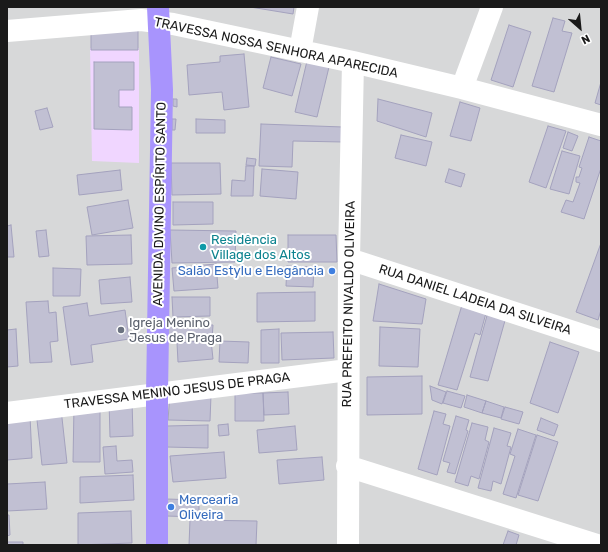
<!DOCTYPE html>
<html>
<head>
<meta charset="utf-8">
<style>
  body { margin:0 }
  #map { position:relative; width:608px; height:552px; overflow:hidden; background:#e3dfed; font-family:Rubik,sans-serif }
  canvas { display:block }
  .frame { position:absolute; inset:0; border:8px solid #1a1a1a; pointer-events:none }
  .north { position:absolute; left:560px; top:8px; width:40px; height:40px; -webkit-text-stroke:3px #fff; paint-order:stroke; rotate:153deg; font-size:11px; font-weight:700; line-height:16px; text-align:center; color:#1a1a1a }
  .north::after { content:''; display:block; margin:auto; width:14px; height:18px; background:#1a1a1a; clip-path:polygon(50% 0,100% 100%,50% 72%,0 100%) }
</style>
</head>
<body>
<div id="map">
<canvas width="608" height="552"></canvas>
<div class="frame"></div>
<div class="north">N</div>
</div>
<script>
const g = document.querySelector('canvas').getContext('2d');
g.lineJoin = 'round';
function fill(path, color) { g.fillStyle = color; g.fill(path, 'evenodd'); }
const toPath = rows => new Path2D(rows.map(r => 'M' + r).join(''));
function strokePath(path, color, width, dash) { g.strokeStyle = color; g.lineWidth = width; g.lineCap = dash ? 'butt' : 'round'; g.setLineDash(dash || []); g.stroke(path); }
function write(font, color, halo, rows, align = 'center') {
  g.font = font + ' Rubik,sans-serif'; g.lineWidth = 4; g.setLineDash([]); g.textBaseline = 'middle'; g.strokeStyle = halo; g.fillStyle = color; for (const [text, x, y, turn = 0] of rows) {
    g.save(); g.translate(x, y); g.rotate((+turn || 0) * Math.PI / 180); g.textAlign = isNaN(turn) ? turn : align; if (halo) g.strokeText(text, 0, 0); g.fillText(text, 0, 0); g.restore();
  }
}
const residential = toPath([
  [7,7,601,7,601,545,7,545]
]);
const education = toPath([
  [90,48,139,48,139,163,92,161]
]);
const building = toPath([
  [250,7,294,7,293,14,250,7],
  [553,18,565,21,562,31,572,33,554,92,532,86,553,18],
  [509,25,531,32,513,87,491,80,509,25],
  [138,26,138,50,91,50,91,27,138,26],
  [244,54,249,107,224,110,222,92,189,95,187,65,220,62,220,56,244,54],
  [271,57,301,64,292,96,263,88,271,57],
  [307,61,329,67,317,117,295,112,307,61],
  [94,62,134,62,134,90,119,90,119,107,132,107,132,130,94,129,94,62],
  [601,82,601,105,595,103,601,82],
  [173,99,177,99,177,107,173,106,173,99],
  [378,99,432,113,426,137,377,121,378,99],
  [460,102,480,108,471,141,450,136,460,102],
  [47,108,53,127,40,130,35,111,47,108],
  [172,119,176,119,175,130,172,130,172,119],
  [196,119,225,120,225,133,196,133,196,119],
  [261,124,343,127,343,142,293,141,292,167,259,166,261,124],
  [548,126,566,131,546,188,529,182,548,126],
  [568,132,578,136,572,151,563,148,568,132],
  [401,135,432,142,426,166,395,158,401,135],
  [589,137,601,141,601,168,584,219,561,212,566,200,573,202,580,183,576,182,576,177,579,177,582,168,579,167,589,137],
  [562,151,580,156,569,194,550,189,562,151],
  [247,158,256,159,255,166,246,165,247,158],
  [171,163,220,163,221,194,172,195,171,163],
  [246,166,254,166,253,196,231,196,232,180,245,181,246,166],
  [262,169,298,172,296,199,260,196,262,169],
  [449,169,465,174,461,187,445,182,449,169],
  [120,170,122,190,79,195,77,175,120,170],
  [128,200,133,228,92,235,87,207,128,200],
  [173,202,213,202,213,224,173,225,173,202],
  [11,225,14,257,7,257,7,226,11,225],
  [46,230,49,256,39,257,36,231,46,230],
  [170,230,236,231,235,262,172,263,170,230],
  [131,235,132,264,87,265,86,236,131,235],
  [288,235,336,235,337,262,288,262,288,235],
  [601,243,601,310,598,320,576,312,601,243],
  [216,264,218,288,174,291,172,268,216,264],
  [287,266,314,267,313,287,286,286,287,266],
  [53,268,81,269,80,296,53,296,53,268],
  [130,277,132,302,101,304,99,280,130,277],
  [379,284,426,299,422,324,373,321,379,284],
  [315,292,315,321,257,322,257,293,315,292],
  [172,297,210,297,210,316,173,317,172,297],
  [48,301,49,313,56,312,58,341,50,342,52,362,30,363,26,302,48,301],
  [87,303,89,316,125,310,129,339,91,345,93,362,71,365,63,307,87,303],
  [462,305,486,313,480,335,475,333,457,390,438,385,462,305],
  [488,312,506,317,488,381,470,377,488,312],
  [167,323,213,325,212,339,167,338,167,323],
  [380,327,420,329,418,367,379,366,380,327],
  [16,329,18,366,7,367,7,330,16,329],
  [279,329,279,363,261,363,261,330,279,329],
  [333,332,334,358,282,360,281,333,333,332],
  [211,340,213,359,178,362,177,343,211,340],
  [220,341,249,342,248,363,219,362,220,341],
  [550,342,579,352,558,413,530,403,550,342],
  [422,376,422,414,367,415,367,377,422,376],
  [430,386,446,392,442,404,432,400,430,386],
  [447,391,465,396,461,408,443,403,447,391],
  [288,392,289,414,264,415,263,393,288,392],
  [235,393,263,393,264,421,235,421,235,393],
  [170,394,211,395,210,421,168,420,170,394],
  [467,395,486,401,482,413,464,407,467,395],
  [109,400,132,400,133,436,110,437,109,400],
  [486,401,504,407,501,418,482,413,486,401],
  [74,406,100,406,100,462,73,462,74,406],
  [505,407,523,412,519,424,501,419,505,407],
  [61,409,67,463,42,465,36,411,61,409],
  [434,411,446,414,443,424,450,426,437,475,418,469,434,411],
  [30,416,32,458,7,460,7,417,30,416],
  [456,416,469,420,466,430,468,431,455,474,447,472,450,463,443,461,456,416],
  [541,418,558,425,554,436,537,430,541,418],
  [472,423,488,427,485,440,489,442,479,479,471,476,468,486,455,482,472,423],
  [228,424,229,435,219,436,218,425,228,424],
  [208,425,208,448,166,447,167,426,208,425],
  [295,426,297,450,259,453,257,430,295,426],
  [494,428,511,433,507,446,511,447,501,484,493,481,491,491,478,488,494,428],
  [518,429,536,435,516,498,503,494,515,456,510,454,518,429],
  [537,435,558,442,538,501,518,495,537,435],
  [116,446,117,461,132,460,133,472,105,474,103,447,116,446],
  [224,452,226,478,173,482,170,456,224,452],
  [322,457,324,480,279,484,277,460,322,457],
  [133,475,134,500,80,503,80,477,133,475],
  [45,482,47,509,7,511,7,484,45,482],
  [166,499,199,500,199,517,166,516,166,499],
  [131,511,132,543,78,545,78,513,131,511],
  [7,515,9,515,10,535,7,536,7,515],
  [190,520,257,521,256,545,189,545,190,520],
  [508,531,519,535,516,545,503,545,508,531],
  [7,542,23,542,23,545,7,545,7,542]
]);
const minor = toPath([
  [7,31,141,20,173,24,353,62,462,88,601,125],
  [300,51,308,7],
  [462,88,492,7],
  [349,259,601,341],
  [7,413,348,370],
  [347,466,597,545],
  [348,545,349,259,353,62]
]);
const major = toPath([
  [157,545,157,393,162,90,158,7]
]);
const markers = [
  [203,247,4,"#0f9aa8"],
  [332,271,4,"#3f7fe0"],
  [121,330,4,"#6b7280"],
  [171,507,4,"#3f7fe0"]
];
const streetNames = [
  ["TRAVESSA NOSSA SENHORA APARECIDA",276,48,12],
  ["AVENIDA DIVINO ESPÍRITO SANTO",160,204,-89],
  ["RUA DANIEL LADEIA DA SILVEIRA",475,300,18],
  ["RUA PREFEITO NIVALDO OLIVEIRA",349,304,-89],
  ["TRAVESSA MENINO JESUS DE PRAGA",177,391,-7]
];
const cultureNames = [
  ["Residência",211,240],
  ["Village dos Altos",211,255]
];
const shopNames = [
  ["Salão Estylu e Elegância",324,271],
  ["Mercearia",179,500,"left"],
  ["Oliveira",179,515,"left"]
];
const worshipNames = [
  ["Igreja Menino",129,323],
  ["Jesus de Praga",129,338]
];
fill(residential, '#d7d8d9');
fill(education, '#f0d6ff');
fill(building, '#c1c0d3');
strokePath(building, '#a4a2be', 1);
strokePath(minor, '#fff', 22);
strokePath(major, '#a894fd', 22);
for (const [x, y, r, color] of markers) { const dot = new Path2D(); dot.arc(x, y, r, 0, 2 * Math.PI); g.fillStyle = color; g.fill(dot); strokePath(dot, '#fff', 1.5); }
write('13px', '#1a1a1a', '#fff', streetNames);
write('13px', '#0d838f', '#fff', cultureNames, 'left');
write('13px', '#366cbe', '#fff', shopNames, 'right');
write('13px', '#5b616d', '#fff', worshipNames, 'left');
</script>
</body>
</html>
